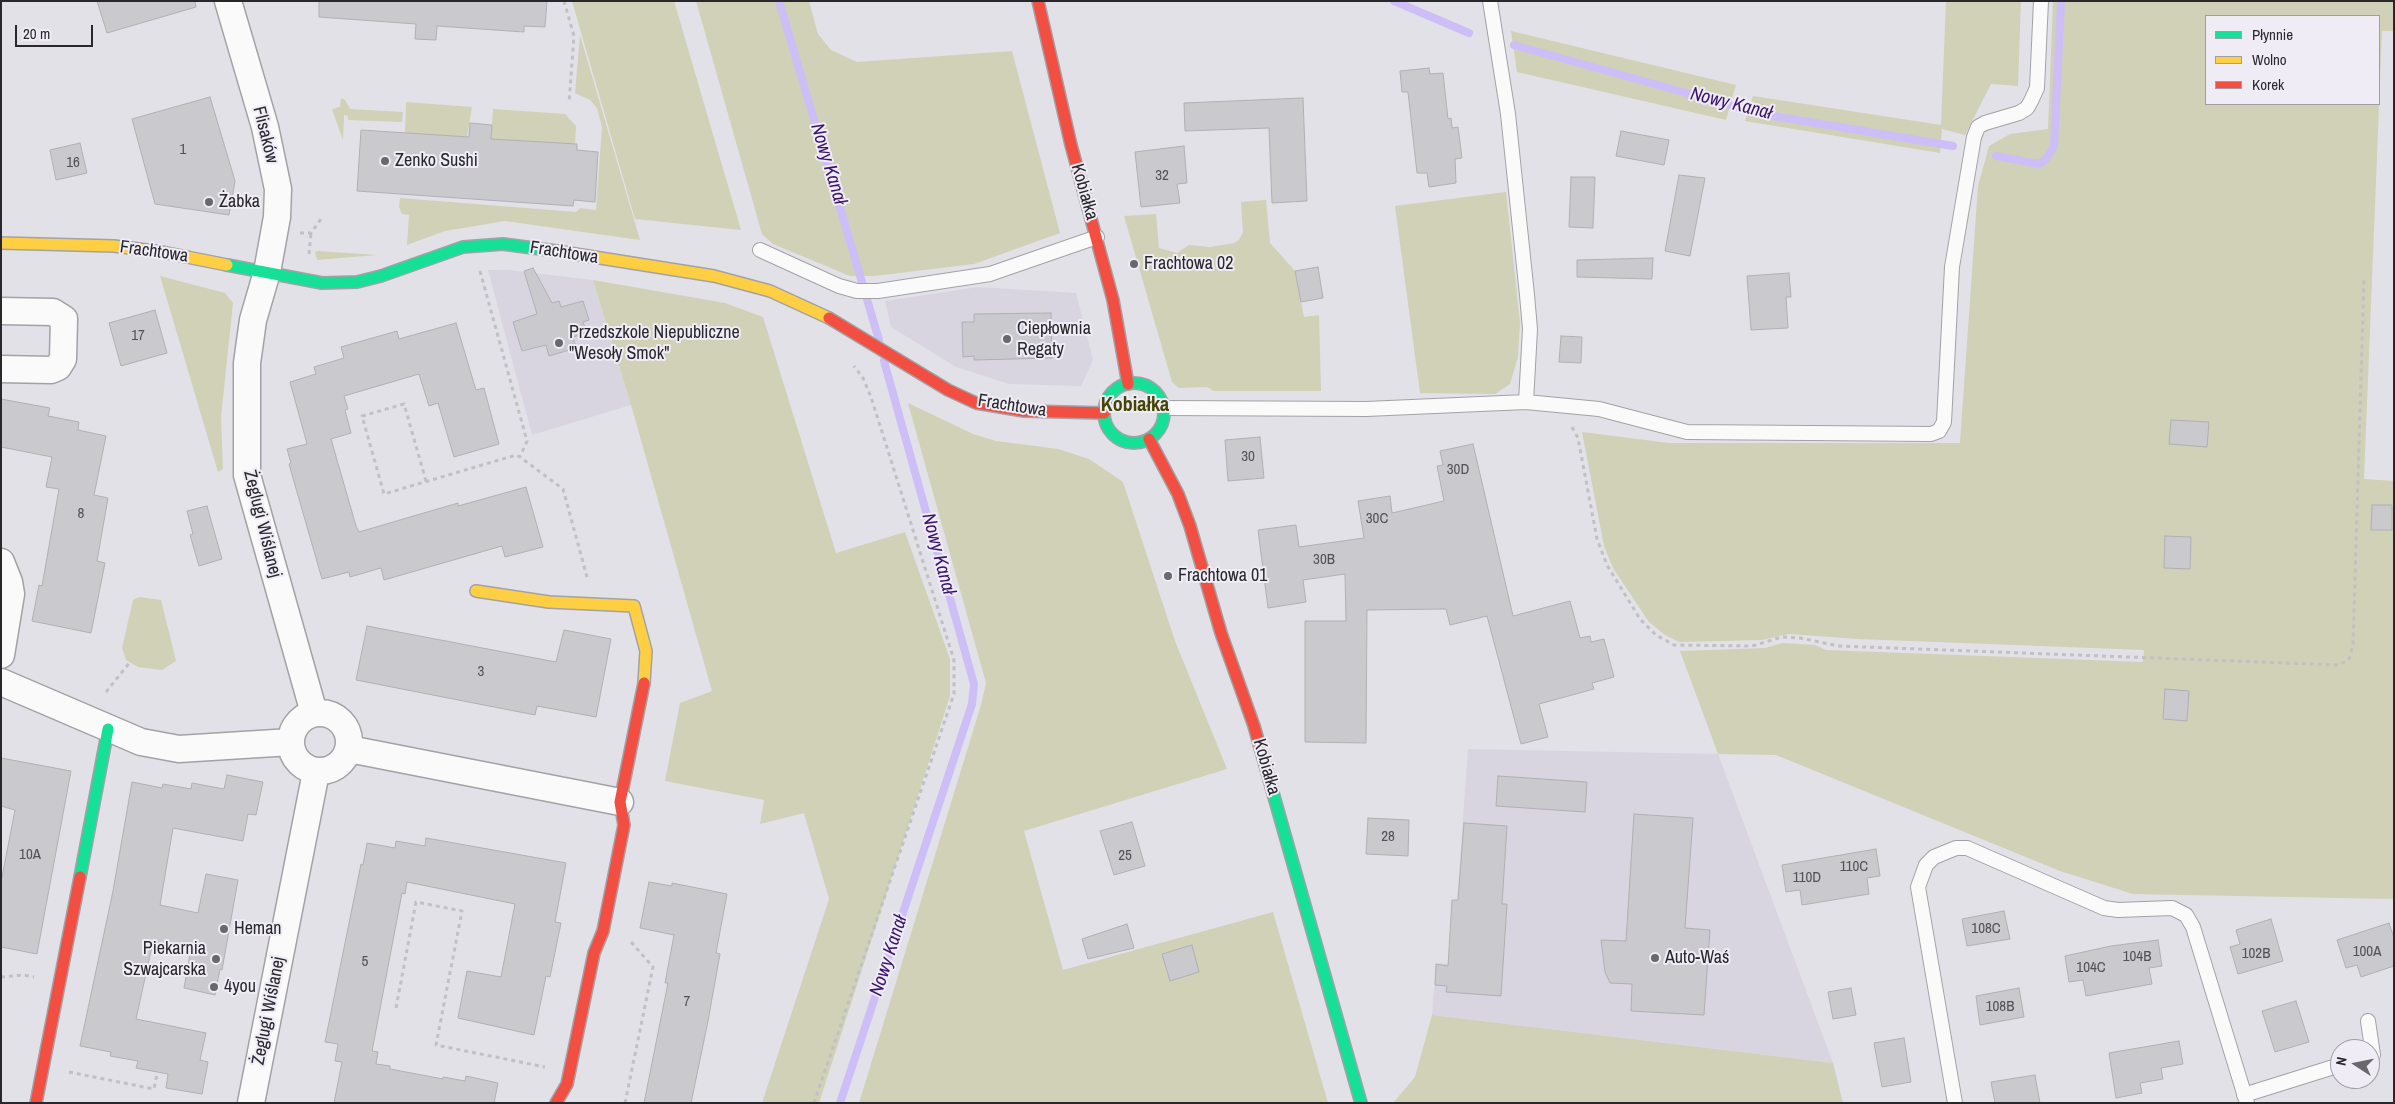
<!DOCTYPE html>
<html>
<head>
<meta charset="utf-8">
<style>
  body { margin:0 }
  #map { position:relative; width:2395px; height:1104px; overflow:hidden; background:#e2e1e7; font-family:"Archivo Narrow",sans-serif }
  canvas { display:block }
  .frame { position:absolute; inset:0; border:2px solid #28272b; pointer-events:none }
  .legend { position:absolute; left:2205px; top:15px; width:175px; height:90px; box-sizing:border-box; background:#efecf6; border:1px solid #9f9da5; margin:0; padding:6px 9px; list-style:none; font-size:15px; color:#28272b }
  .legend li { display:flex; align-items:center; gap:10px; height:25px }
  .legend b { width:25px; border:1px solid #9f9da5 }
  .north { position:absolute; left:2330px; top:1039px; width:50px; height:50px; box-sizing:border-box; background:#efecf6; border:1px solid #9f9da5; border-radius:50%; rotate:281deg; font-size:14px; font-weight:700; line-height:20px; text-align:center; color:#28272b }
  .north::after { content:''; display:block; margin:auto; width:18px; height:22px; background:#69686d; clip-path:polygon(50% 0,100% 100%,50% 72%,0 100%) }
  .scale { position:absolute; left:15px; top:25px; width:78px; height:22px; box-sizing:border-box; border:2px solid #28272b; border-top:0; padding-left:6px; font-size:15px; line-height:18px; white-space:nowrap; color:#28272b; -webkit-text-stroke:4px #efecf6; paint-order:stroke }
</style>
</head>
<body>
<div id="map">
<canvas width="2395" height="1104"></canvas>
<div class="frame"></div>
<ul class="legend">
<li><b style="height:6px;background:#16e098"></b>Płynnie</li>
<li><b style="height:6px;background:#ffcf43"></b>Wolno</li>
<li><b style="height:6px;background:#f24e42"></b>Korek</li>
</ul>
<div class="north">N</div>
<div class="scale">20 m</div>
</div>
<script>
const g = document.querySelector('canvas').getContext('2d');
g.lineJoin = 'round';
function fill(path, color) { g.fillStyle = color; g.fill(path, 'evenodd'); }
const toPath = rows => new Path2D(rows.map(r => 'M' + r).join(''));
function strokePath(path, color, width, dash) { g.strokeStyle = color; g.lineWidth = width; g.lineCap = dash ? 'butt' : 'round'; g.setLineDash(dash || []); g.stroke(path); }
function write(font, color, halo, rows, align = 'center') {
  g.font = font + ' "Archivo Narrow",sans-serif'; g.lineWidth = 4; g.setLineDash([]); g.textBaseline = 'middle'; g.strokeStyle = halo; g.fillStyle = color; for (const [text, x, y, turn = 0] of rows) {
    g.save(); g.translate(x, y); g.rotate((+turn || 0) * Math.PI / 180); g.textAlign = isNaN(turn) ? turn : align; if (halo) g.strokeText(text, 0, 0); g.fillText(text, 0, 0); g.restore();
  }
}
const built = toPath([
  [488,270,509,270,593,280,631,405,532,435],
  [978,287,1076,293,1093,360,1081,386,1009,384,956,367,891,327,885,301],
  [1468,749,1718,754,1833,1063,1432,1015,1436,963,1448,964,1457,901]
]);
const green = toPath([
  [572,1,674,1,741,230,635,219],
  [696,1,809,1,818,34,831,50,857,62,1012,51,1060,233,974,264,874,276,850,276,773,244,762,234],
  [1946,1,2021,1,2018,86,1991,84,1965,135,1942,129,1940,153,1745,121,1753,96,1941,125],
  [2053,1,2394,1,2394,31,2382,31,2364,479,2394,481,2394,899,2133,894,2060,871,1776,755,1718,754,1680,651,1765,648,1783,643,1815,645,1826,650,2143,662,2144,650,1858,639,1789,634,1762,640,1679,642,1665,635,1649,622,1613,568,1604,546,1582,432,1669,443,1960,443,1978,186,1989,146,2010,134,2048,129],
  [2206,16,2379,16,2379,104,2206,104],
  [1511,31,1736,85,1726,120,1517,72],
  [580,35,640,240,505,221,445,231,407,245,409,215,402,214,399,207,400,198,576,212,580,208,596,210,602,127,597,108,590,100,575,93],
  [341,98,345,100,350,109,403,112,402,122,348,120,348,116,344,115,343,140,332,109,340,107],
  [406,102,472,107,467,137,405,133],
  [493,109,565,114,576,126,575,144,491,139],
  [1506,192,1520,323,1518,357,1510,384,1495,394,1420,393,1395,206],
  [1266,200,1270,243,1295,271,1304,317,1319,315,1321,391,1214,391,1207,387,1179,388,1172,382,1124,216,1156,214,1159,248,1177,253,1189,245,1210,247,1234,243,1239,240,1243,232,1241,202],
  [318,251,377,255,317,260,315,252],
  [160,276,225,293,233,303,221,417,223,469,218,472],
  [593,280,725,303,763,317,836,553,905,532,950,659,950,696,819,1103,762,1103,829,899,804,813,760,824,764,800,665,781,680,703,712,691,631,405],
  [908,403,973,434,996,441,1058,449,1089,459,1123,482,1175,641,1227,769,1024,831,1063,970,1273,912,1328,1103,859,1103,981,705,986,683],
  [139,597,161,600,176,661,162,670,138,667,126,660,122,648,133,600],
  [1432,1015,1833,1063,1843,1103,1393,1103,1415,1077]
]);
const stream = toPath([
  [779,1,879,340],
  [1394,1,1469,33],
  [1514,45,1762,114,1953,146],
  [1996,156,2039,164,2046,159,2054,146,2061,1],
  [840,1103,972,704,974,684,884,361]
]);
const building = toPath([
  [97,1,195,1,196,7,107,33,97,1],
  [319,1,547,1,545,27,524,26,524,32,437,26,436,40,415,39,416,24,319,17,319,1],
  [1429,68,1430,74,1443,73,1448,119,1451,118,1452,128,1458,127,1462,158,1455,159,1456,183,1429,187,1427,173,1417,173,1408,92,1402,92,1400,71,1429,68],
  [210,97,235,181,229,215,155,204,132,119,210,97],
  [1303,98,1307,201,1272,203,1269,128,1185,131,1184,103,1303,98],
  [470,123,492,125,491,139,577,144,577,150,598,152,595,202,574,200,573,206,357,191,361,130,469,137,470,123],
  [1621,131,1669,140,1664,165,1616,156,1621,131],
  [80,143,87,173,56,180,50,150,80,143],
  [1184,146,1187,183,1177,184,1180,203,1141,207,1135,152,1184,146],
  [1679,175,1705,178,1690,256,1665,251,1679,175],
  [1571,177,1595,177,1593,228,1569,227,1571,177],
  [1653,258,1652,279,1577,277,1577,260,1653,258],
  [1318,267,1323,298,1301,302,1295,271,1318,267],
  [533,268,552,303,559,301,561,307,583,301,589,320,583,322,587,333,573,337,576,348,549,356,546,345,522,351,513,322,537,314,524,271,533,268],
  [1789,273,1791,297,1786,297,1788,328,1751,330,1747,276,1789,273],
  [155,310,167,353,121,366,109,323,155,310],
  [1051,313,1052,358,974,360,974,356,963,357,962,322,974,322,974,314,1051,313],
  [456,323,476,390,484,388,499,444,454,457,438,403,429,406,419,374,344,396,348,409,345,410,351,433,331,439,356,526,359,532,458,503,458,506,526,487,543,547,505,557,502,546,384,580,381,568,350,577,349,572,322,579,289,464,291,463,287,449,307,444,290,382,316,374,314,367,344,358,341,347,397,331,399,339,456,323],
  [1561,336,1582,337,1581,363,1559,362,1561,336],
  [1,399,50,408,48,416,79,422,78,430,106,436,94,495,108,498,97,561,105,563,91,633,32,621,39,585,42,586,59,489,46,487,52,457,1,447,1,399],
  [2171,420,2209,422,2207,447,2169,444,2171,420],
  [1260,437,1264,478,1228,481,1225,440,1260,437],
  [1473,444,1513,616,1570,601,1580,638,1590,636,1591,642,1604,639,1614,677,1592,683,1594,689,1539,704,1548,737,1521,744,1487,616,1450,625,1446,609,1367,610,1366,743,1305,742,1305,621,1346,621,1345,574,1303,580,1306,602,1268,608,1258,530,1296,525,1299,547,1364,538,1358,501,1390,496,1392,513,1444,501,1437,466,1443,465,1440,451,1473,444],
  [2372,505,2392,505,2392,530,2371,530,2372,505],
  [207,506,222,559,199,566,190,535,193,534,187,511,207,506],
  [2165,536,2191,537,2190,569,2164,568,2165,536],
  [367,626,556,662,564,630,611,639,596,717,537,706,535,715,356,680,367,626],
  [2165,689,2189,691,2187,721,2163,719,2165,689],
  [1,758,71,771,37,954,1,947,1,882,15,810,1,806,1,758],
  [227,775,263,782,256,815,248,814,243,841,173,828,160,905,198,913,206,874,238,880,222,970,220,969,215,995,184,988,191,949,153,942,136,1019,206,1033,200,1060,208,1062,202,1094,166,1088,168,1074,136,1068,138,1061,110,1056,111,1052,80,1046,113,891,132,782,162,788,163,784,191,789,192,783,224,789,227,775],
  [1498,776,1587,782,1585,812,1496,806,1498,776],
  [1634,814,1693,818,1685,928,1710,930,1704,1015,1631,1011,1632,984,1610,983,1605,972,1601,940,1626,941,1634,814],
  [1368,818,1409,820,1408,856,1366,854,1368,818],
  [1132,822,1145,866,1114,875,1100,831,1132,822],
  [1464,823,1507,826,1502,904,1507,904,1501,996,1446,992,1447,986,1435,985,1436,964,1448,966,1452,900,1458,900,1464,823],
  [426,838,566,863,555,922,561,923,550,977,546,976,534,1035,458,1018,467,971,501,977,515,904,407,882,405,894,402,893,372,1051,378,1052,376,1064,390,1066,390,1069,443,1079,443,1077,465,1081,466,1076,498,1083,494,1103,334,1103,342,1062,335,1061,338,1044,325,1042,361,864,363,865,367,843,395,848,396,841,425,846,426,838],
  [1876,849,1880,876,1867,878,1869,894,1802,905,1800,890,1786,892,1782,865,1876,849],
  [649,882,672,886,672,883,727,894,716,953,720,954,708,1021,691,1103,644,1103,668,983,665,983,674,935,640,928,649,882],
  [2004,911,2010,939,1967,946,1962,919,2004,911],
  [2271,919,2283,961,2238,974,2230,947,2240,944,2236,930,2271,919],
  [2389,923,2394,938,2394,966,2361,977,2357,965,2346,968,2337,940,2389,923],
  [1127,924,1134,948,1088,959,1082,939,1127,924],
  [2158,940,2162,966,2149,968,2152,984,2086,996,2083,980,2069,982,2065,956,2111,946,2158,940],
  [1192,945,1199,972,1170,981,1162,954,1192,945],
  [1851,988,1856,1015,1833,1019,1828,992,1851,988],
  [2019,988,2024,1017,1980,1025,1976,996,2019,988],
  [2296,1001,2309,1042,2275,1052,2262,1011,2296,1001],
  [1904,1038,1911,1082,1882,1087,1874,1043,1904,1038],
  [2179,1041,2183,1064,2161,1068,2163,1079,2140,1083,2142,1093,2116,1098,2109,1053,2179,1041],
  [2035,1075,2040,1103,1995,1103,1991,1082,2035,1075]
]);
const path = toPath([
  [564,1,574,36,569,103],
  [300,233,311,233,323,216],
  [309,254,311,233],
  [480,271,527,441,520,457],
  [1572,427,1578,438,1597,539,1607,565,1640,619,1656,635,1674,645,1752,646,1782,637,1800,638,1839,646,2339,665,2349,659,2353,645,2364,277],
  [426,481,404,404,362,416,384,494,516,455,520,457,563,489,587,577],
  [106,692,130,662],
  [1,977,23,975,34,977],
  [396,1008,416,902,462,911,436,1045,545,1067],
  [69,1072,154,1089,157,1074],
  [625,1103,653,967,631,942],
  [814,1103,954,694,954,660,871,397,863,378,854,366]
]);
const lane = toPath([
  [1490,1,1508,114,1527,295,1530,329,1526,402],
  [760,250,839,286,857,291,878,291,990,274,1097,237],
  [1163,408,1366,409,1526,402,1599,409,1687,432,1931,434,1939,431,1944,422,1952,267,1974,137,1978,127,1985,123,2019,113,2027,108,2031,101,2037,88,2041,1],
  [2368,1021,2373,1055,2370,1056],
  [2244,1095,2340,1065],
  [1955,1103,1918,887,1926,865,1934,857,1956,848,1967,848,2104,908,2118,910,2172,908,2186,915,2193,927,2247,1103]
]);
const street = toPath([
  [228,1,265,127,278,189,277,217,267,272,253,320,247,363,247,475,314,713],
  [1,311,53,312,64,319,63,359,58,367,51,370,1,369],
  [1,562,9,582,11,594,1,655],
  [1,682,141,742,179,749,291,742],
  '291 742a29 29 0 1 1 58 0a29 29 0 1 1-58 0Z',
  [349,749,620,802],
  [251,1103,316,772]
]);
const fast = toPath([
  [227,265,322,283,357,282,381,276,463,247,503,244,556,251],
  '1104 413a30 30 0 1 1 60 0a30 30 0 1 1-60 0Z',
  [1271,786,1361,1103],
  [80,877,108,729]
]);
const slow = toPath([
  [1,243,114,246,162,252,227,265],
  [556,251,714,276,770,291,829,318],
  [476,591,549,602,634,606,646,651,644,683]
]);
const jam = toPath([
  [1038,1,1071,145,1113,300,1128,384],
  [829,318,948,390,976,403,1024,411,1104,413],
  [1149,439,1178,494,1190,526,1221,633,1254,726,1271,786],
  [36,1103,80,877],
  [556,1103,567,1084,594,953,603,931,624,825,620,802,644,683]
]);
const markers = [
  [385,161,5,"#69686d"],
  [209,202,5,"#69686d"],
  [1134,264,5,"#69686d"],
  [1007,339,5,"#69686d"],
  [559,343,5,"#69686d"],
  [1168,576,5,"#69686d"],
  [224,929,5,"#69686d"],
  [1655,958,5,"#69686d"],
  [216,959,5,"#69686d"],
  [214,987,5,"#69686d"]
];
const numberNames = [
  ["1",183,150],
  ["16",73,163],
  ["32",1162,176],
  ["17",138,336],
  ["30",1248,457],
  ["30D",1458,470],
  ["8",81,514],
  ["30C",1377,519],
  ["30B",1324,560],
  ["3",481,672],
  ["28",1388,837],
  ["10A",30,855],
  ["25",1125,856],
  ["110C",1854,867],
  ["110D",1807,878],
  ["108C",1986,929],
  ["100A",2367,952],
  ["102B",2256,954],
  ["104B",2137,957],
  ["5",365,962],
  ["104C",2091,968],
  ["7",687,1002],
  ["108B",2000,1007]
];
const streetNames = [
  ["Flisaków",265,135,76],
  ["Kobiałka",1084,192,74],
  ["Frachtowa",154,252,8],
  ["Frachtowa",564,253,9],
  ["Frachtowa",1012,406,9],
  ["Żeglugi Wiślanej",262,524,76],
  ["Kobiałka",1266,767,74],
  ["Żeglugi Wiślanej",269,1011,-79]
];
const poiNames = [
  ["Zenko Sushi",395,161],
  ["Żabka",219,202],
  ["Frachtowa 02",1144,264],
  ["Ciepłownia",1017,329],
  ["Regaty",1017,350],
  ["Przedszkole Niepubliczne",569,333],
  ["\"Wesoły Smok\"",569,354],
  ["Frachtowa 01",1178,576],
  ["Heman",234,929],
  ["Piekarnia",206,949,"right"],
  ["Szwajcarska",206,970,"right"],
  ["Auto-Waś",1665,958],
  ["4you",224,987]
];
const waterNames = [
  ["Nowy Kanał",1731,104,14],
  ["Nowy Kanał",828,164,73],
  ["Nowy Kanał",938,554,75],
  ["Nowy Kanał",889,956,-72]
];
const quarterNames = [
  ["Kobiałka",1135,406]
];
fill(built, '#d8d5e1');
fill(green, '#d0d1b7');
strokePath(stream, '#cebef7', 8);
fill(building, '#cac9cd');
strokePath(building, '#b0b0b4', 1);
strokePath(lane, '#a2a2a6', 16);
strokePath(street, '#a2a2a6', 29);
strokePath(fast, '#a2a2a6', 14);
strokePath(slow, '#a2a2a6', 14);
strokePath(jam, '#a2a2a6', 14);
strokePath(path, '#c1c0c3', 3, [4, 4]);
strokePath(lane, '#fbfafb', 14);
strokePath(street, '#fbfafb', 26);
strokePath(fast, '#16e098', 11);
strokePath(slow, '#ffcf43', 11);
strokePath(jam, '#f24e42', 11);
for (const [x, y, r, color] of markers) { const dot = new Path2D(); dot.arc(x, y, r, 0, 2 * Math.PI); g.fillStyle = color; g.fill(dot); strokePath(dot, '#efecf6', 2); }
write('15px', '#525155', null, numberNames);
write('18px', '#28272b', '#efecf6', streetNames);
write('18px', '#28272b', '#efecf6', poiNames, 'left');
write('italic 19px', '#3a136d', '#efecf6', waterNames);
write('bold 20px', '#444504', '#efecf6', quarterNames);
</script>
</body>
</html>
